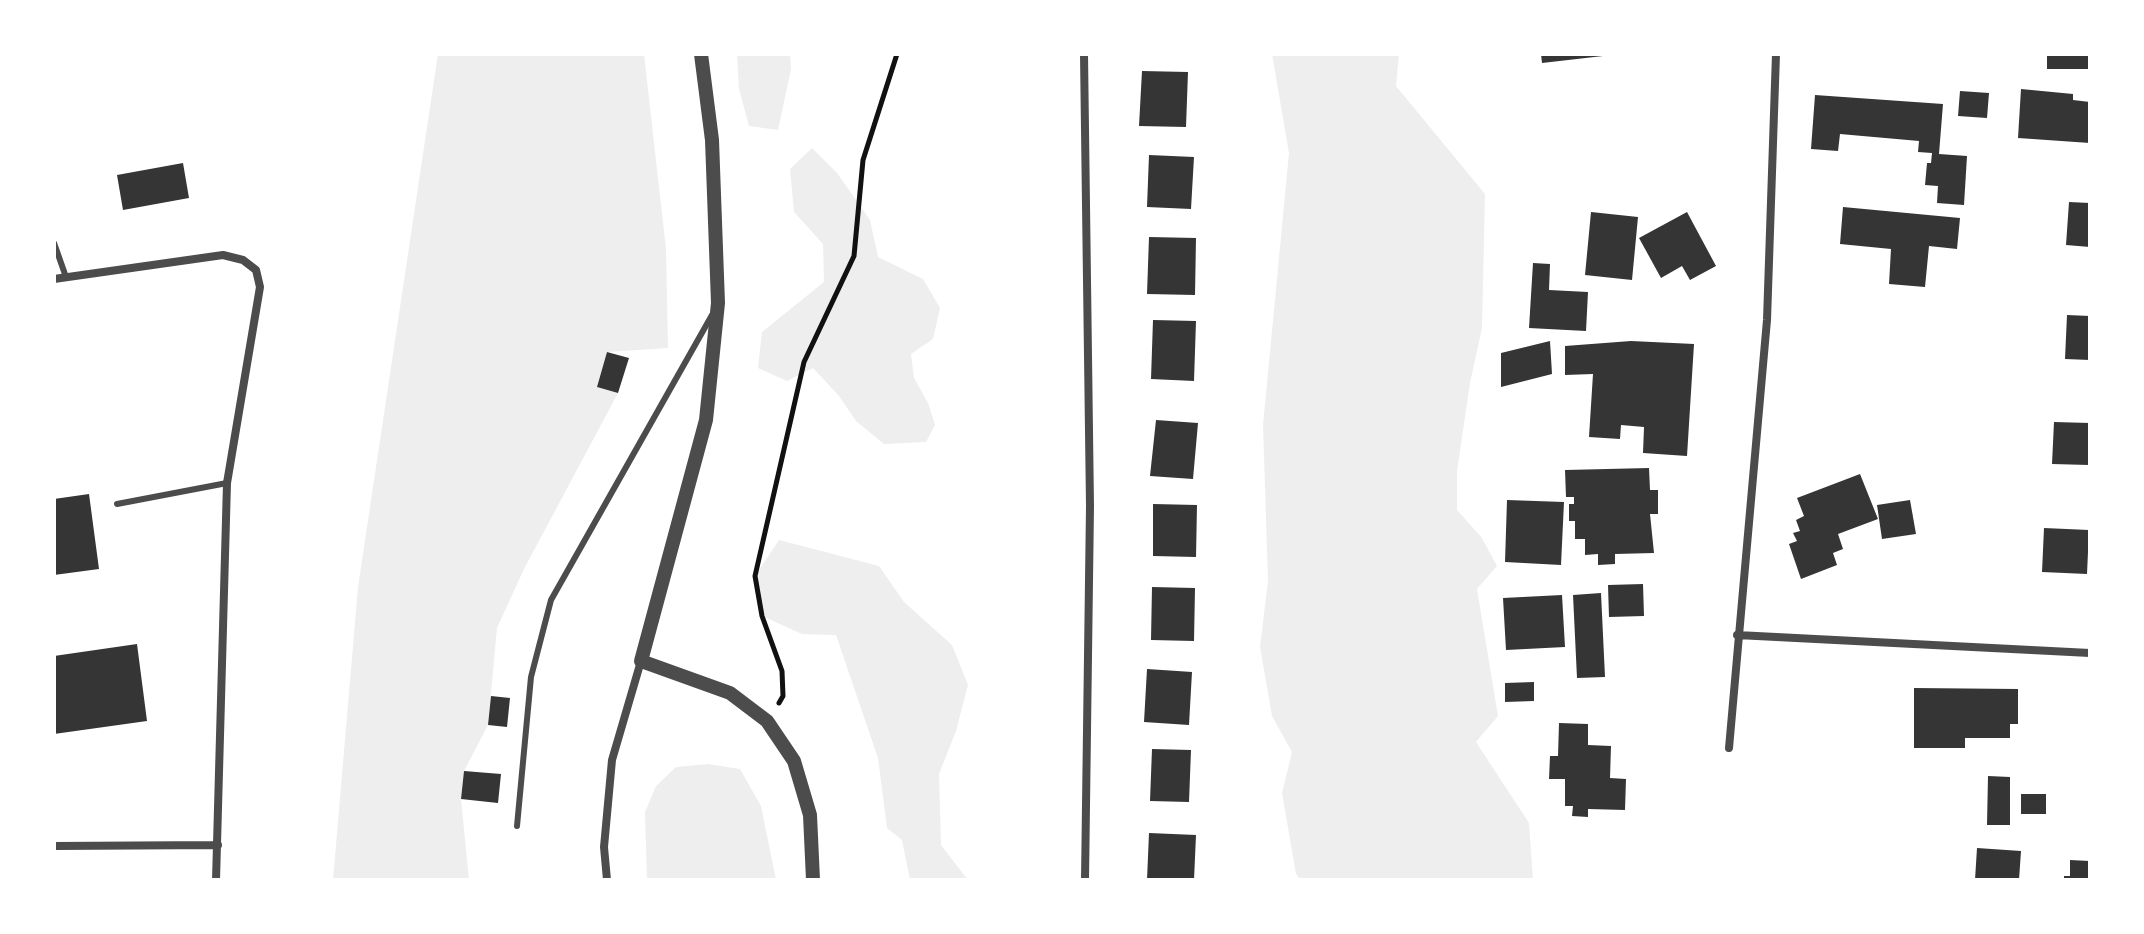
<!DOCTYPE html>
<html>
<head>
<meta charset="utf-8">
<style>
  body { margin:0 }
  #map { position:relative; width:2144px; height:934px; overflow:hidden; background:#fff; font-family:Overpass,sans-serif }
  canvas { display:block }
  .frame { position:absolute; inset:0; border:56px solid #fff; pointer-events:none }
</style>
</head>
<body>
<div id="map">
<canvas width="2144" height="934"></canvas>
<div class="frame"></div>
</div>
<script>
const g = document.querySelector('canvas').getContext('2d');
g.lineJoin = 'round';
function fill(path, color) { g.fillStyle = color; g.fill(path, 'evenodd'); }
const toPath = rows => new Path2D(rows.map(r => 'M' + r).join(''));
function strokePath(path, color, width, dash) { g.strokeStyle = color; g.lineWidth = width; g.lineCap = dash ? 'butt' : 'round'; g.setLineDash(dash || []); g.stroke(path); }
const green = toPath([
  [438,54,644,54,666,249,668,348,607,352,597,387,618,393,524,569,497,628,488,725,464,771,461,799,469,880,333,880,358,587],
  [737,54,790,54,791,69,778,130,749,126,739,89],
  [1272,54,1399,54,1396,86,1485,194,1482,328,1470,383,1457,471,1457,510,1482,538,1497,566,1477,589,1498,716,1476,742,1529,823,1533,880,1301,880,1296,874,1282,793,1292,752,1272,716,1260,647,1268,581,1263,425,1289,153],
  [812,148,837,173,870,220,878,257,923,279,940,308,933,339,911,354,914,378,928,403,935,425,926,442,884,444,856,421,839,396,813,368,787,381,758,368,762,332,824,282,823,244,794,212,790,169],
  [779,540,879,566,904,602,952,645,968,685,956,731,939,774,941,845,968,880,910,880,902,840,887,828,878,758,836,635,802,634,762,616,755,576],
  [708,764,740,769,761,806,776,880,647,880,645,812,656,786,676,767]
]);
const building = toPath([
  [1541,54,1603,54,1603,56,1542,63],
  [2047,54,2090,54,2090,69,2047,69],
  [1142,71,1188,72,1186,127,1139,126],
  [2021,89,2073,94,2073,100,2090,102,2090,143,2018,138],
  [1960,91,1989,93,1987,118,1958,116],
  [1815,95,1943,104,1939,154,1967,156,1964,205,1937,203,1938,186,1925,185,1927,163,1931,163,1932,153,1918,152,1919,141,1840,134,1838,151,1811,149],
  [1149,155,1194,157,1191,209,1147,207],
  [183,163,189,198,123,210,117,175],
  [2069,202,2090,203,2090,247,2066,245],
  [1843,207,1960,218,1957,249,1929,246,1925,287,1889,284,1891,249,1840,244],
  [1591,212,1638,217,1632,280,1585,275],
  [1687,212,1716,266,1690,280,1682,266,1661,278,1639,238],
  [1149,237,1196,238,1195,295,1147,294],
  [1533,263,1550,264,1549,290,1588,292,1586,331,1529,328],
  [2067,315,2090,316,2090,360,2065,359],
  [1153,320,1196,321,1194,381,1151,379],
  [1550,341,1552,374,1501,387,1501,353],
  [1631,341,1694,344,1687,456,1643,453,1644,427,1621,425,1620,439,1589,437,1593,374,1565,375,1565,346],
  [607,352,629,358,618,393,597,387],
  [1156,420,1198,423,1193,479,1150,476],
  [2054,422,2090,423,2089,465,2052,464],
  [1649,468,1650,490,1658,490,1658,514,1650,514,1654,553,1615,554,1615,564,1598,565,1598,554,1585,555,1585,539,1575,539,1575,521,1569,521,1569,504,1574,504,1574,497,1566,497,1565,470],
  [1860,474,1878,519,1838,534,1843,549,1833,553,1837,565,1801,579,1789,544,1797,541,1793,533,1800,531,1796,520,1804,516,1797,498],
  [89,494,99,569,54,575,54,499],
  [1507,500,1564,502,1561,565,1505,562],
  [1910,500,1916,534,1882,539,1877,505],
  [1153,504,1197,505,1196,557,1153,556],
  [2044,528,2089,530,2087,574,2042,572],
  [1643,584,1644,616,1609,617,1608,585],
  [1152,587,1195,588,1194,641,1151,640],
  [1601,593,1605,677,1577,678,1573,595],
  [1562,595,1565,647,1506,650,1503,598],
  [137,644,147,721,54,734,54,656],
  [1147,669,1192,672,1189,725,1144,722],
  [1534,682,1534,701,1505,702,1505,683],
  [1914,688,2018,689,2018,724,2010,724,2010,738,1965,738,1965,748,1914,748],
  [491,696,510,698,507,727,488,725],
  [1559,723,1588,724,1588,745,1611,746,1610,778,1626,779,1625,810,1588,809,1588,817,1572,816,1573,806,1565,806,1565,779,1549,779,1550,756,1558,756],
  [1152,749,1191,750,1189,802,1150,801],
  [464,771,501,774,498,803,461,799],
  [1988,776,2010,777,2010,825,1987,825],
  [2021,794,2046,794,2046,814,2021,814],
  [1149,833,1196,835,1194,880,1147,880],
  [1977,848,2021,851,2019,880,1975,880],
  [2070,860,2090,861,2090,880,2064,880,2064,876,2070,876]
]);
const path = toPath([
  [779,703,783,696,782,671,762,616,755,576,804,362,854,256,863,160,897,54]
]);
const service = toPath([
  [54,243,66,277],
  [117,504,227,483],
  [517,826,531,677,551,600,712,315]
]);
const minor = toPath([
  [1084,54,1090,506,1085,880],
  [54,279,223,255,243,260,256,270,260,287,227,483,216,880],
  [1737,635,2090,653],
  [1729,748,1767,320,1776,54],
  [54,846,218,845],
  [607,880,604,847,612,760,641,661]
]);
const tertiary = toPath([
  [701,54,712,140,718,303,706,420,641,661,730,693,767,721,794,761,810,815,813,880]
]);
fill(green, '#eee');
fill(building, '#353535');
strokePath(path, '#111', 5);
strokePath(service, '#4c4c4c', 6);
strokePath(minor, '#4c4c4c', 8);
strokePath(tertiary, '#4c4c4c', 14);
</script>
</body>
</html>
